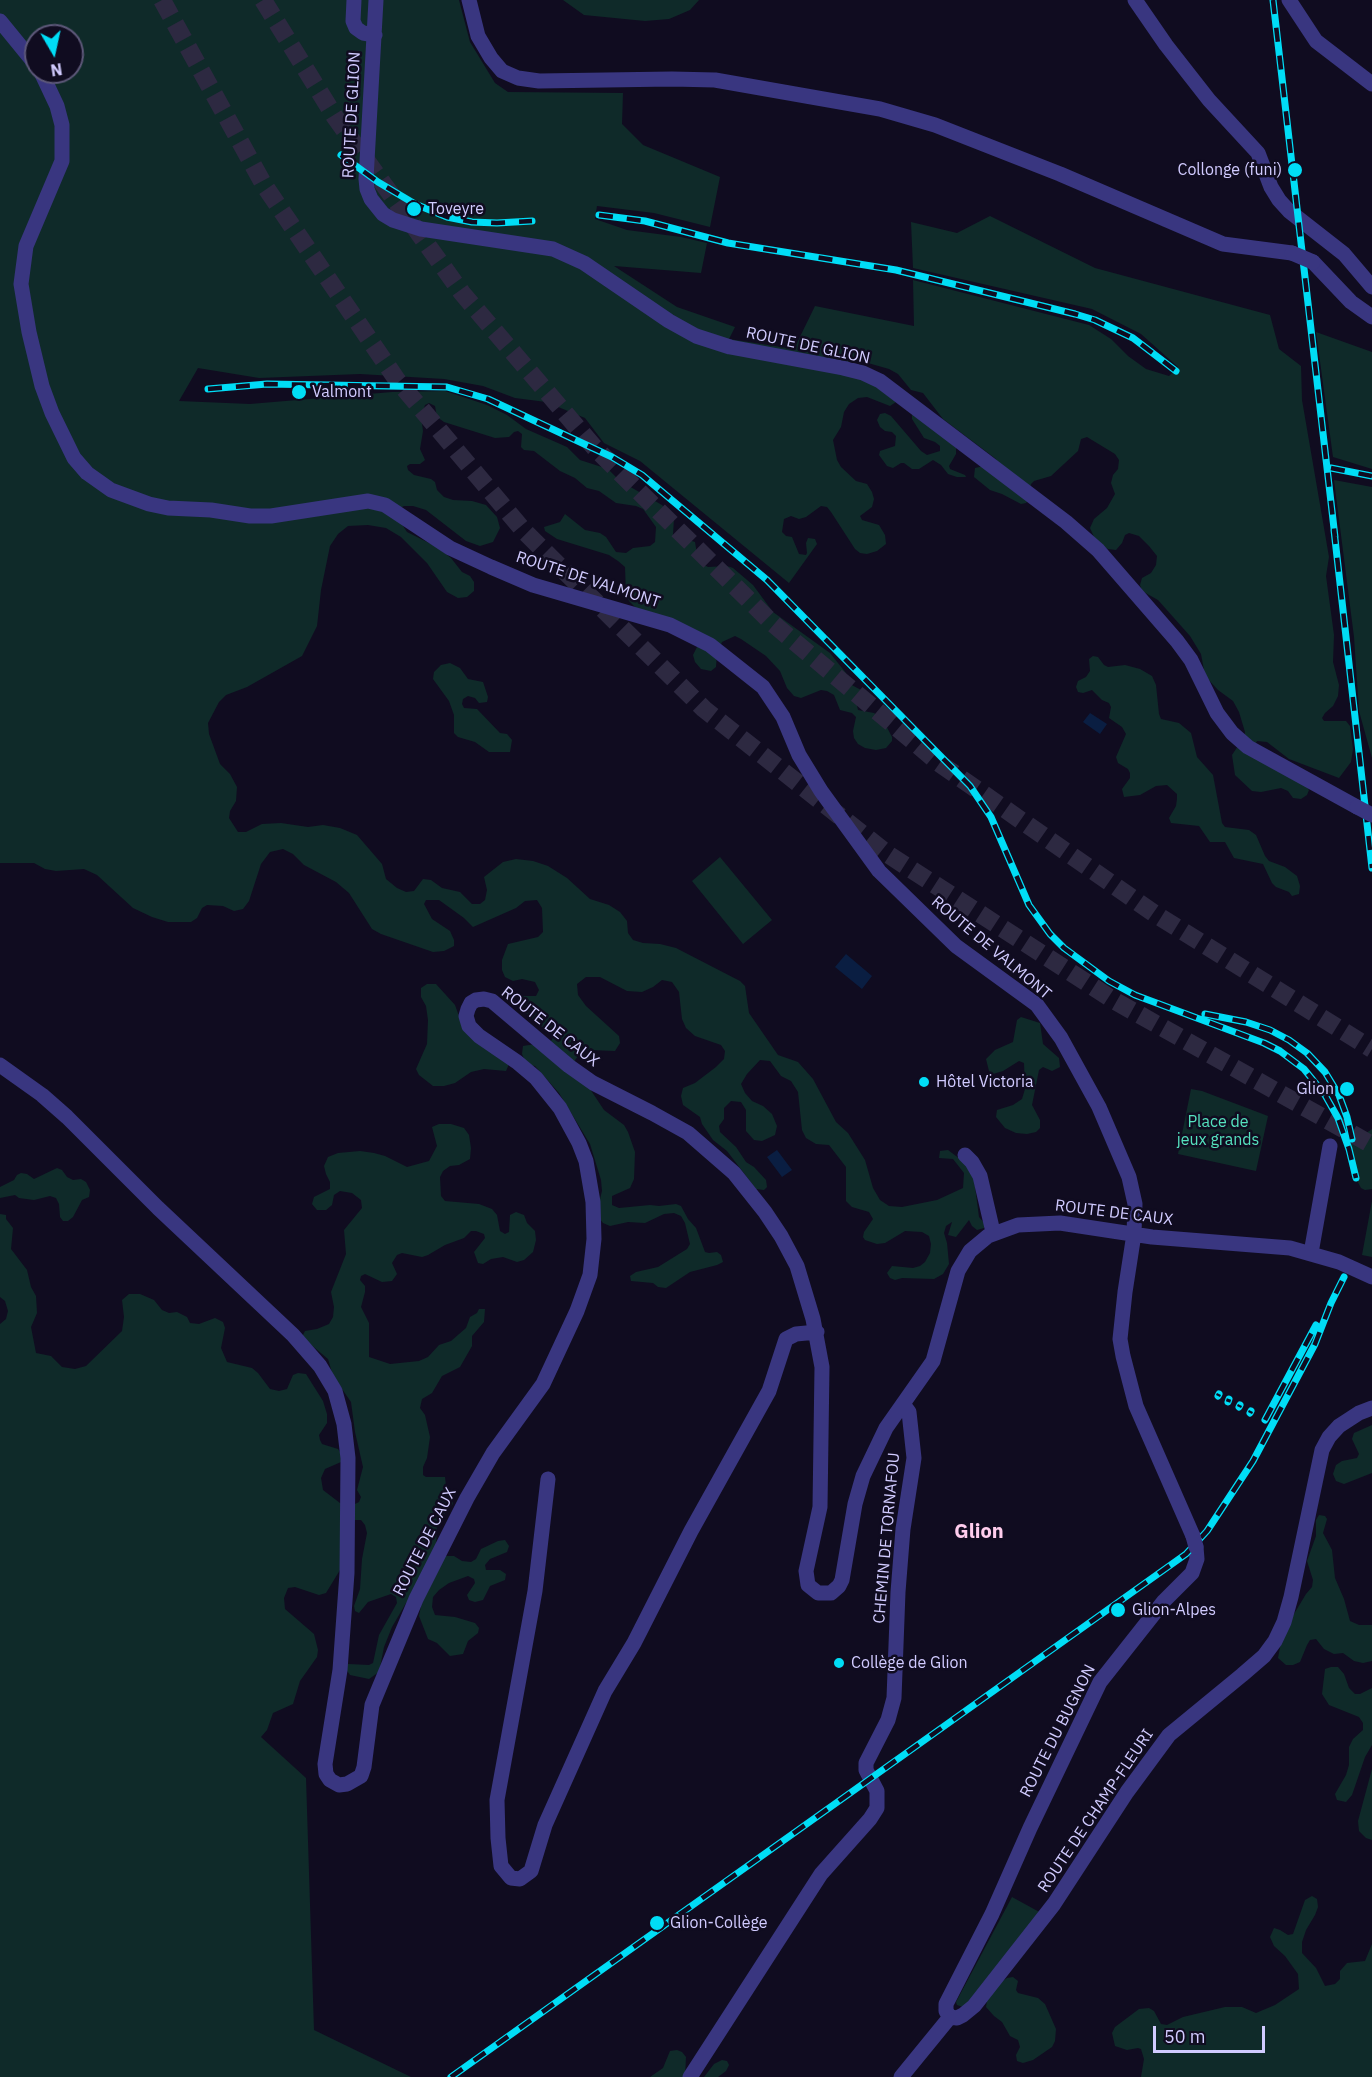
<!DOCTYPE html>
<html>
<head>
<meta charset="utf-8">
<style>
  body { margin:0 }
  #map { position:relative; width:1372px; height:2077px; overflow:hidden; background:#100c20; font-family:"IBM Plex Sans",sans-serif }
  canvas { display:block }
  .north { position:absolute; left:24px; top:24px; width:60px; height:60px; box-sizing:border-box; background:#100c20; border:2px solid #5d5879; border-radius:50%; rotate:171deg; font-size:16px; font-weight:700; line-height:24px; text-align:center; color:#d1cbff }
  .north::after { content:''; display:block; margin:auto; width:21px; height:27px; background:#00ddf6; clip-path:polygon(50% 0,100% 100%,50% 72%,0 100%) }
  .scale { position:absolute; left:1153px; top:2026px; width:112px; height:27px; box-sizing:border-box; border:3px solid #d1cbff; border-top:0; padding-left:8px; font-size:18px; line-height:21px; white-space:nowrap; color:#d1cbff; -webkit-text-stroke:4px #100c20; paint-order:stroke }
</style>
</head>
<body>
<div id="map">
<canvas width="1372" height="2077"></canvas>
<div class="north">N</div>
<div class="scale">50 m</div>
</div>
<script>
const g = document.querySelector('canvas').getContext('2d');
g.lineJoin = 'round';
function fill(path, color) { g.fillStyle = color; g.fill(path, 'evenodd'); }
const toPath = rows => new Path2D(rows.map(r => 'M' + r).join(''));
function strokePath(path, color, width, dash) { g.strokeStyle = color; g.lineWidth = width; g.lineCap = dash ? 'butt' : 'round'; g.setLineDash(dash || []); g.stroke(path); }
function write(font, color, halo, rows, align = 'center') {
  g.font = font + ' "IBM Plex Sans",sans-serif'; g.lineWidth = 5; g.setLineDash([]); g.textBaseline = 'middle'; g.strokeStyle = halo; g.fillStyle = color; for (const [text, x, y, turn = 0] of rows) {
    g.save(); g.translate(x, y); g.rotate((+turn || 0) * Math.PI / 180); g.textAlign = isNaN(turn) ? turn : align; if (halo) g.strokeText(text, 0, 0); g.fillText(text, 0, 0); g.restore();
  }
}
const green = toPath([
  [0,0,459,0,470,42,495,83,508,92,623,93,622,124,643,145,720,177,710,227,654,213,597,206,595,219,627,230,681,237,707,243,701,273,614,266,677,307,735,327,729,339,794,349,815,306,914,326,913,280,1089,325,1111,339,1128,356,1146,369,1169,376,1178,367,1141,334,1092,309,913,268,911,222,957,233,990,216,1095,268,1270,315,1279,349,1301,366,1302,400,1329,557,1326,576,1334,635,1333,662,1339,685,1338,696,1333,706,1325,713,1322,718,1324,721,1346,721,1350,726,1353,749,1351,762,1339,778,1289,759,1267,742,1257,741,1255,745,1306,785,1309,790,1307,795,1301,799,1293,798,1288,791,1281,788,1261,792,1252,791,1235,775,1232,755,1244,737,1245,732,1239,712,1233,701,1218,690,1207,678,1204,670,1201,654,1190,636,1158,600,1142,591,1140,585,1142,578,1151,573,1156,565,1157,556,1149,546,1139,536,1129,533,1125,535,1122,543,1116,550,1108,549,1100,545,1094,537,1090,528,1094,519,1107,508,1115,494,1111,483,1113,475,1118,469,1119,460,1115,454,1087,437,1081,439,1078,451,1051,476,1034,481,1031,484,1028,500,1026,503,1021,504,1002,494,990,490,974,477,975,468,997,463,996,459,943,419,923,393,911,390,898,374,889,369,847,357,852,373,870,382,896,402,890,406,867,397,858,398,849,404,844,412,841,427,833,440,837,460,841,467,856,481,867,484,872,492,874,499,872,507,860,516,862,520,879,525,885,535,886,544,877,551,867,554,860,553,855,549,831,512,827,507,821,506,806,517,799,519,791,516,784,519,782,532,786,536,792,537,799,554,806,555,807,553,806,543,808,538,815,539,817,544,789,583,640,461,604,443,585,418,546,402,515,398,483,386,444,379,360,374,259,378,198,368,179,401,250,404,392,392,445,391,487,405,507,415,526,429,567,447,580,460,608,469,620,481,662,505,674,518,673,535,695,542,697,554,702,564,708,567,727,566,733,568,753,585,773,612,830,653,846,673,850,684,861,690,863,694,862,701,857,706,858,710,874,713,883,720,892,737,892,741,886,748,876,750,865,748,858,744,854,738,853,731,856,717,852,713,840,710,834,695,827,691,821,690,801,698,794,696,787,688,780,671,766,656,741,639,735,636,722,642,717,654,716,667,711,671,701,669,695,662,693,655,698,645,636,608,629,601,626,594,625,567,618,561,609,555,557,539,545,531,544,527,560,522,565,514,585,530,600,533,606,537,616,552,626,553,633,548,650,546,655,542,656,527,643,509,636,506,616,503,599,491,587,488,575,478,560,471,534,451,524,450,521,447,522,434,518,431,514,432,509,437,495,438,444,422,437,417,435,406,429,403,425,405,421,417,423,431,420,449,425,460,420,464,410,464,407,466,408,470,414,475,431,479,435,482,437,490,444,497,453,500,472,501,486,505,497,517,500,528,493,542,480,546,466,541,426,510,413,506,404,506,400,508,398,518,407,532,437,547,451,558,462,572,470,576,474,582,474,591,467,597,458,598,447,592,427,563,401,537,386,528,368,525,348,526,338,534,330,546,321,590,317,626,302,656,247,687,226,695,219,702,208,723,209,734,220,764,230,774,237,787,236,801,230,811,229,818,238,832,246,832,262,824,281,823,308,827,323,825,340,828,357,835,382,864,386,879,397,888,406,892,414,891,423,879,431,880,442,888,460,892,472,904,480,904,485,900,487,890,484,877,503,862,516,859,533,861,548,866,567,878,590,899,609,905,620,912,627,921,628,933,633,940,643,943,660,944,676,948,740,981,745,986,749,1013,778,1055,798,1062,813,1079,836,1122,848,1133,865,1160,873,1188,880,1200,889,1206,902,1207,937,1200,963,1188,964,1173,953,1159,939,1158,940,1151,948,1150,968,1165,974,1179,979,1217,985,1224,984,1228,977,1230,972,1226,969,1220,956,1237,948,1235,952,1222,946,1226,944,1233,947,1243,949,1264,943,1274,934,1279,902,1278,895,1280,890,1278,887,1273,892,1266,913,1268,920,1266,925,1262,930,1253,931,1244,929,1236,922,1232,905,1231,885,1243,877,1244,865,1240,863,1237,864,1232,873,1219,869,1212,852,1207,846,1201,846,1167,829,1145,816,1144,806,1138,802,1130,798,1092,791,1081,781,1076,770,1061,760,1060,747,1074,741,1084,745,1093,752,1101,763,1106,772,1114,777,1126,775,1135,762,1141,754,1140,746,1131,746,1110,741,1102,731,1101,724,1108,724,1119,719,1126,720,1132,736,1147,746,1162,754,1167,766,1180,767,1187,764,1190,756,1189,727,1151,713,1140,702,1124,700,1117,683,1105,681,1096,683,1088,695,1083,716,1067,724,1059,725,1051,721,1045,695,1036,686,1028,682,1019,679,992,672,982,662,980,653,987,642,992,627,991,600,977,586,977,577,984,578,995,586,1006,619,1036,620,1043,615,1051,590,1050,580,1054,575,1060,574,1075,590,1089,604,1110,624,1125,628,1132,635,1152,634,1179,630,1188,612,1196,612,1205,619,1208,650,1205,659,1206,676,1204,681,1206,688,1219,696,1228,705,1252,709,1253,717,1252,721,1255,723,1262,717,1265,690,1272,666,1288,658,1287,653,1283,631,1281,630,1276,636,1272,658,1267,687,1249,690,1244,685,1223,681,1216,674,1213,664,1214,645,1223,628,1222,610,1226,603,1223,598,1217,598,1207,602,1191,601,1180,590,1144,559,1093,535,1066,528,1065,525,1061,522,1054,523,1046,548,1042,552,1040,553,1036,518,1007,517,1001,522,996,536,996,539,990,535,982,522,979,513,981,505,977,502,970,502,960,508,944,538,937,543,932,542,908,537,900,525,901,516,908,473,927,464,918,439,900,426,900,424,904,432,919,450,931,454,940,454,946,444,951,433,952,381,934,372,929,349,893,336,882,304,865,293,854,283,849,270,852,261,864,249,901,243,909,234,911,223,906,207,905,202,908,197,918,191,922,168,922,152,917,133,908,97,875,84,869,56,871,45,869,34,863,0,863],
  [36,36,72,36,72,72,36,72],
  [563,0,699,0,690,10,669,19,645,21,584,15],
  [1316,332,1372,352,1372,469,1333,457],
  [885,413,891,416,921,451,927,455,940,451,940,446,935,442,924,438,912,419,912,415,914,414,948,440,956,448,956,454,949,466,950,469,965,475,966,477,957,477,948,474,941,465,933,460,919,469,912,469,904,463,901,463,893,468,887,466,879,455,880,451,895,446,896,436,892,432,885,431,880,427,877,420,880,414],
  [1334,480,1372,487,1372,758,1359,711,1354,637],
  [1093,656,1098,657,1104,665,1108,667,1125,665,1140,669,1152,676,1156,685,1159,714,1161,719,1179,723,1191,733,1197,757,1213,775,1222,823,1225,827,1249,830,1256,835,1265,856,1269,861,1285,867,1297,876,1300,886,1299,894,1292,896,1289,892,1276,887,1272,883,1263,864,1234,858,1225,842,1210,842,1199,826,1171,823,1169,818,1176,806,1177,799,1177,794,1167,785,1156,786,1140,795,1124,797,1122,789,1130,778,1130,773,1128,769,1118,763,1116,757,1126,734,1122,727,1109,718,1111,707,1109,703,1102,700,1092,690,1083,693,1078,692,1076,687,1078,681,1086,677,1090,671,1089,659],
  [450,663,460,668,468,679,483,682,488,697,487,702,479,703,475,698,468,696,463,699,462,704,464,708,477,709,500,733,507,734,512,740,510,752,489,752,475,742,458,737,454,733,454,715,449,701,433,679,434,672,441,665],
  [720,857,772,920,743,944,692,881],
  [427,984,436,984,455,1005,464,1030,509,1064,506,1071,484,1069,471,1072,455,1083,444,1086,433,1086,419,1075,416,1069,427,1044,428,1020,426,1006,421,997,421,988],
  [1021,1017,1040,1023,1043,1044,1059,1058,1060,1067,1052,1071,1043,1067,1039,1070,1032,1105,1040,1120,1040,1128,1036,1132,1027,1134,1016,1133,1005,1128,996,1117,997,1110,1013,1105,1022,1099,1025,1089,1024,1063,1019,1061,1003,1071,993,1074,989,1071,986,1059,995,1050,1013,1042,1017,1020],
  [1191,1089,1202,1091,1268,1116,1256,1171,1178,1154],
  [439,1124,451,1124,464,1128,469,1135,471,1148,470,1159,459,1165,450,1166,443,1171,440,1177,441,1196,445,1201,479,1204,492,1209,497,1215,500,1231,505,1234,509,1232,510,1215,516,1212,524,1215,527,1223,535,1231,536,1240,533,1252,524,1260,517,1262,503,1257,491,1259,483,1264,478,1263,474,1252,485,1238,484,1234,476,1231,471,1231,464,1238,445,1245,428,1255,422,1257,402,1253,397,1255,392,1263,397,1274,392,1281,382,1282,365,1274,361,1276,360,1280,365,1286,365,1292,361,1307,369,1323,369,1357,390,1364,419,1361,428,1357,439,1345,451,1341,466,1328,470,1317,477,1313,479,1309,485,1309,484,1322,472,1336,472,1346,460,1367,442,1376,432,1393,422,1399,420,1408,425,1415,430,1437,427,1458,423,1467,423,1475,426,1477,445,1477,446,1486,453,1499,453,1504,437,1523,436,1548,444,1556,454,1556,462,1561,471,1562,476,1559,481,1549,498,1541,505,1540,509,1546,507,1552,490,1559,485,1565,486,1570,500,1570,506,1574,505,1580,490,1586,483,1600,475,1602,469,1600,467,1595,475,1583,474,1579,468,1576,449,1583,439,1590,433,1597,432,1607,435,1615,455,1617,475,1623,479,1628,478,1633,468,1641,463,1654,450,1656,437,1643,428,1639,419,1616,421,1606,410,1600,406,1603,392,1627,384,1647,379,1672,369,1679,350,1675,345,1668,348,1664,369,1665,373,1663,379,1635,397,1603,396,1597,391,1594,368,1602,359,1613,355,1611,354,1606,360,1589,362,1559,367,1533,365,1525,361,1520,355,1520,340,1570,326,1593,319,1595,295,1587,288,1588,284,1598,285,1609,314,1634,318,1650,317,1657,300,1681,293,1704,273,1713,267,1730,261,1737,306,1778,314,2030,411,2077,0,2077,0,1324,6,1319,8,1311,5,1301,0,1297,0,1214,6,1215,6,1219,13,1228,11,1249,27,1270,31,1287,36,1296,37,1313,31,1327,36,1353,51,1356,62,1367,75,1369,86,1366,122,1331,124,1317,122,1300,129,1294,140,1294,154,1300,162,1310,169,1313,177,1312,187,1317,190,1323,199,1324,215,1318,223,1322,225,1328,221,1348,227,1362,252,1368,258,1373,270,1389,279,1391,287,1389,293,1375,298,1373,306,1374,323,1401,327,1414,327,1423,319,1435,320,1440,322,1444,338,1449,343,1456,341,1462,325,1469,321,1478,323,1490,340,1503,353,1505,359,1502,361,1497,357,1490,363,1467,355,1432,351,1402,333,1376,328,1359,303,1338,303,1335,305,1331,317,1329,329,1324,333,1317,334,1307,331,1292,346,1254,344,1230,362,1208,361,1200,352,1193,340,1191,334,1195,332,1205,326,1210,317,1210,312,1204,314,1197,330,1189,330,1182,326,1174,324,1166,328,1157,338,1153,360,1151,374,1153,385,1156,407,1167,429,1161,437,1146,432,1127],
  [1372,1129,1372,1189,1365,1190,1361,1188,1353,1173,1348,1153,1351,1144],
  [57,1168,62,1170,67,1177,73,1180,81,1179,86,1182,90,1190,89,1197,82,1200,73,1217,68,1221,63,1221,60,1217,59,1204,56,1198,50,1196,34,1200,19,1198,15,1195,0,1198,0,1187,14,1180,17,1175,21,1173,27,1174,34,1179],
  [1372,1201,1372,1257,1362,1255],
  [1372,1425,1372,1473,1344,1484,1336,1481,1333,1474,1336,1465,1342,1461,1357,1458,1359,1454,1352,1439,1354,1433],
  [1319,1515,1325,1516,1327,1519,1323,1533,1332,1550,1335,1578,1344,1599,1350,1621,1359,1625,1372,1625,1372,1661,1363,1663,1354,1661,1343,1653,1334,1654,1324,1649,1316,1639,1310,1640,1307,1645,1300,1662,1293,1665,1286,1665,1278,1658,1282,1637,1291,1619,1306,1594,1312,1587,1313,1580,1307,1561,1316,1536,1316,1520],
  [1331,1667,1338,1667,1344,1674,1349,1688,1355,1694,1360,1694,1372,1688,1372,1745,1365,1757,1352,1795,1346,1802,1337,1800,1335,1794,1346,1775,1349,1765,1349,1747,1353,1739,1363,1730,1363,1723,1359,1717,1329,1705,1322,1694,1325,1669],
  [1372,1769,1372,1840,1366,1838,1359,1831,1358,1821],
  [1312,1896,1317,1899,1318,1907,1315,1915,1306,1930,1302,1942,1302,1953,1316,1968,1325,1986,1335,1984,1340,1979,1340,1971,1347,1963,1365,1961,1372,1944,1372,2077,1141,2077,1144,2059,1141,2049,1138,2048,1127,2050,1115,2046,1112,2033,1115,2027,1139,2009,1149,2008,1154,2011,1161,2024,1167,2025,1183,2017,1225,2007,1242,2007,1256,2013,1275,2005,1299,1989,1298,1974,1285,1956,1274,1946,1270,1937,1274,1928,1280,1930,1288,1935,1293,1934,1305,1900],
  [1012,1897,1043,1914,967,2005,963,2007,957,2005,956,2002],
  [1013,1977,1018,1981,1016,1990,1018,1993,1038,1998,1045,2004,1056,2029,1055,2041,1052,2047,1033,2060,1023,2063,1017,2061,1016,2055,1020,2047,1018,2040,1010,2036,1002,2022,994,2016,986,2007,987,2001,997,1985,1007,1978],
  [677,2050,682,2052,686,2057,685,2077,650,2077,663,2068,670,2051],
  [722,2060,727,2061,729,2065,726,2071,718,2077,704,2077,714,2064]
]);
const water = toPath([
  [1090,713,1107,724,1100,734,1083,722],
  [846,954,872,976,862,989,835,967],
  [777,1150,792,1170,782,1177,767,1157]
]);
const highwayTunnel = toPath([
  [162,0,264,185,397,380,524,531,704,709,889,855,1115,1001,1372,1145],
  [263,0,335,117,462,293,594,447,771,622,939,763,1155,914,1372,1049]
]);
const minor = toPath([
  [354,0,353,21,356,28,363,33,375,35],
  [376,0,366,179,367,189,371,199,383,214,393,220,421,229,553,249,584,263,669,321,696,336,730,347,843,368,863,373,880,381,1066,522,1098,550,1177,641,1191,660,1217,713,1232,733,1248,747,1357,807],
  [469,0,478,36,491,58,502,71,518,78,539,81,672,79,715,80,880,109,935,125,1060,174,1223,244,1292,253],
  [1135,0,1166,45,1209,100,1258,153,1271,187,1279,200,1289,211,1344,254,1372,287],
  [1289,0,1316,41,1372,84],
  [0,21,36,65],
  [41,72,57,106,62,125,62,161,26,246,21,284,29,332,42,386,52,413,74,458,87,473,111,490,149,504,168,508,211,510,250,516,271,516,368,501,385,505,450,548,491,567,533,585,670,625,710,645,763,687,783,717,799,755,821,791,879,871,956,946,1037,1005,1061,1038,1099,1107,1129,1177,1135,1204,1134,1234,1125,1292,1120,1339,1123,1356,1136,1406,1193,1536],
  [1313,262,1351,302,1372,317],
  [0,1065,42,1095,67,1117,158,1208,293,1335,320,1366,335,1391,344,1424,348,1458,347,1573,340,1670,325,1764,326,1774,330,1780,339,1785,347,1784,361,1776,364,1767,372,1705,416,1599,467,1498,493,1453,543,1384,577,1311,590,1275,594,1239,593,1202,586,1161,579,1143,560,1108,536,1078,517,1062,479,1036,469,1026,466,1016,468,1009,471,1003,476,1000,484,999,492,1001,569,1066,593,1083,652,1113,688,1133,734,1173,765,1212,781,1236,797,1266,813,1319,822,1367,820,1507,806,1571,808,1585,818,1593,831,1593,839,1586,842,1580,855,1504,863,1476,886,1428,933,1361,958,1271,970,1251,988,1236,1018,1225,1060,1223,1152,1237,1290,1248,1339,1262,1372,1277],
  [965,1155,972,1162,980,1176,993,1232],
  [1311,1253,1330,1146],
  [548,1479,535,1591,497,1800,498,1838,501,1866,511,1878,520,1879,531,1871,545,1825,605,1691,634,1643,691,1531,769,1391,786,1339,796,1334,817,1332],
  [950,2017,957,2018,963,2015,974,2006,1054,1904,1127,1792,1169,1735,1242,1675,1264,1656,1275,1641,1284,1622,1291,1597,1322,1450,1329,1437,1339,1426,1359,1413,1372,1408],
  [950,2017,946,2011,946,2004,992,1914,1030,1828,1100,1682,1164,1601,1192,1573,1197,1559,1196,1547],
  [690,2077,821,1874,870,1819,877,1808,877,1791,866,1770,866,1763,888,1720,894,1698,898,1592,903,1529,914,1458,909,1412,903,1404],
  [901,2077,950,2017]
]);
const rail = toPath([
  [1273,0,1335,537],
  [341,155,378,182,415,204,447,217,472,222,497,223,532,221],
  [599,215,645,221,728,243,896,270,1075,314,1095,320,1133,338,1176,371],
  [208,389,267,384,447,387,488,399,612,457,642,475,767,580,970,786,991,817,1029,905,1050,934,1064,948,1109,981,1135,995,1264,1043,1280,1051,1304,1069,1325,1095,1338,1118,1349,1149,1356,1178],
  [1331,468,1372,476],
  [1334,530,1372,868],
  [1205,1014,1246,1022,1270,1030,1289,1040,1307,1053,1325,1072,1339,1095,1347,1117,1352,1139],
  [1218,1396,1219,1394],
  [1228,1402,1229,1399],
  [1239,1407,1240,1405],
  [1250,1413,1251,1411],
  [1265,1420,1316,1325],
  [451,2077,1186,1554,1207,1531,1253,1461,1315,1344,1331,1303,1344,1277]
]);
const minorBridge = toPath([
  [1292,253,1313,262],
  [1357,807,1372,815],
  [1193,1536,1196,1547]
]);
const markers = [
  [1295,170,8,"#00ddf6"],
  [414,209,8,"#00ddf6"],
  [299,392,8,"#00ddf6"],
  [924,1082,6,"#00ddf6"],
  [1347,1089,8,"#00ddf6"],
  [1118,1610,8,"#00ddf6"],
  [839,1663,6,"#00ddf6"],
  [657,1923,8,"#00ddf6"]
];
const streetNames = [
  ["ROUTE DE GLION",352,115,-87],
  ["ROUTE DE GLION",808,346,12],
  ["ROUTE DE VALMONT",588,580,18],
  ["ROUTE DE VALMONT",991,948,40],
  ["ROUTE DE CAUX",550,1027,38],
  ["ROUTE DE CAUX",1114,1213,7],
  ["CHEMIN DE TORNAFOU",887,1538,-85],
  ["ROUTE DE CAUX",425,1542,-63],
  ["ROUTE DU BUGNON",1058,1731,-63],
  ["ROUTE DE CHAMP-FLEURI",1096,1811,-56]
];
const poiNames = [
  ["Collonge (funi)",1282,170,"right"],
  ["Toveyre",428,209],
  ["Valmont",312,392],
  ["Hôtel Victoria",936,1082],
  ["Glion",1334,1089,"right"],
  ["Glion-Alpes",1132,1610],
  ["Collège de Glion",851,1663],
  ["Glion-Collège",670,1923]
];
const parkNames = [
  ["Place de",1218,1122],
  ["jeux grands",1218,1140]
];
const quarterNames = [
  ["Glion",979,1532]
];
fill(green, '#0f2a29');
fill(water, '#0a1e42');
strokePath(highwayTunnel, '#2d2941', 18, [18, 9]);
strokePath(minor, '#393680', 15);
strokePath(rail, '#00ddf6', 7);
strokePath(rail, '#100c20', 4.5, [14]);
strokePath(minorBridge, '#393680', 15);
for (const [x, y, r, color] of markers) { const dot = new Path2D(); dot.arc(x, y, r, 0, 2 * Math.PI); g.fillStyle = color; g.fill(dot); strokePath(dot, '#100c20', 2); }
write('16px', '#d1cbff', '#100c20', streetNames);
write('16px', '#d1cbff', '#100c20', poiNames, 'left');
write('16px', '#55e1be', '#100c20', parkNames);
write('bold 20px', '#ffcded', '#100c20', quarterNames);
</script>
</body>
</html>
